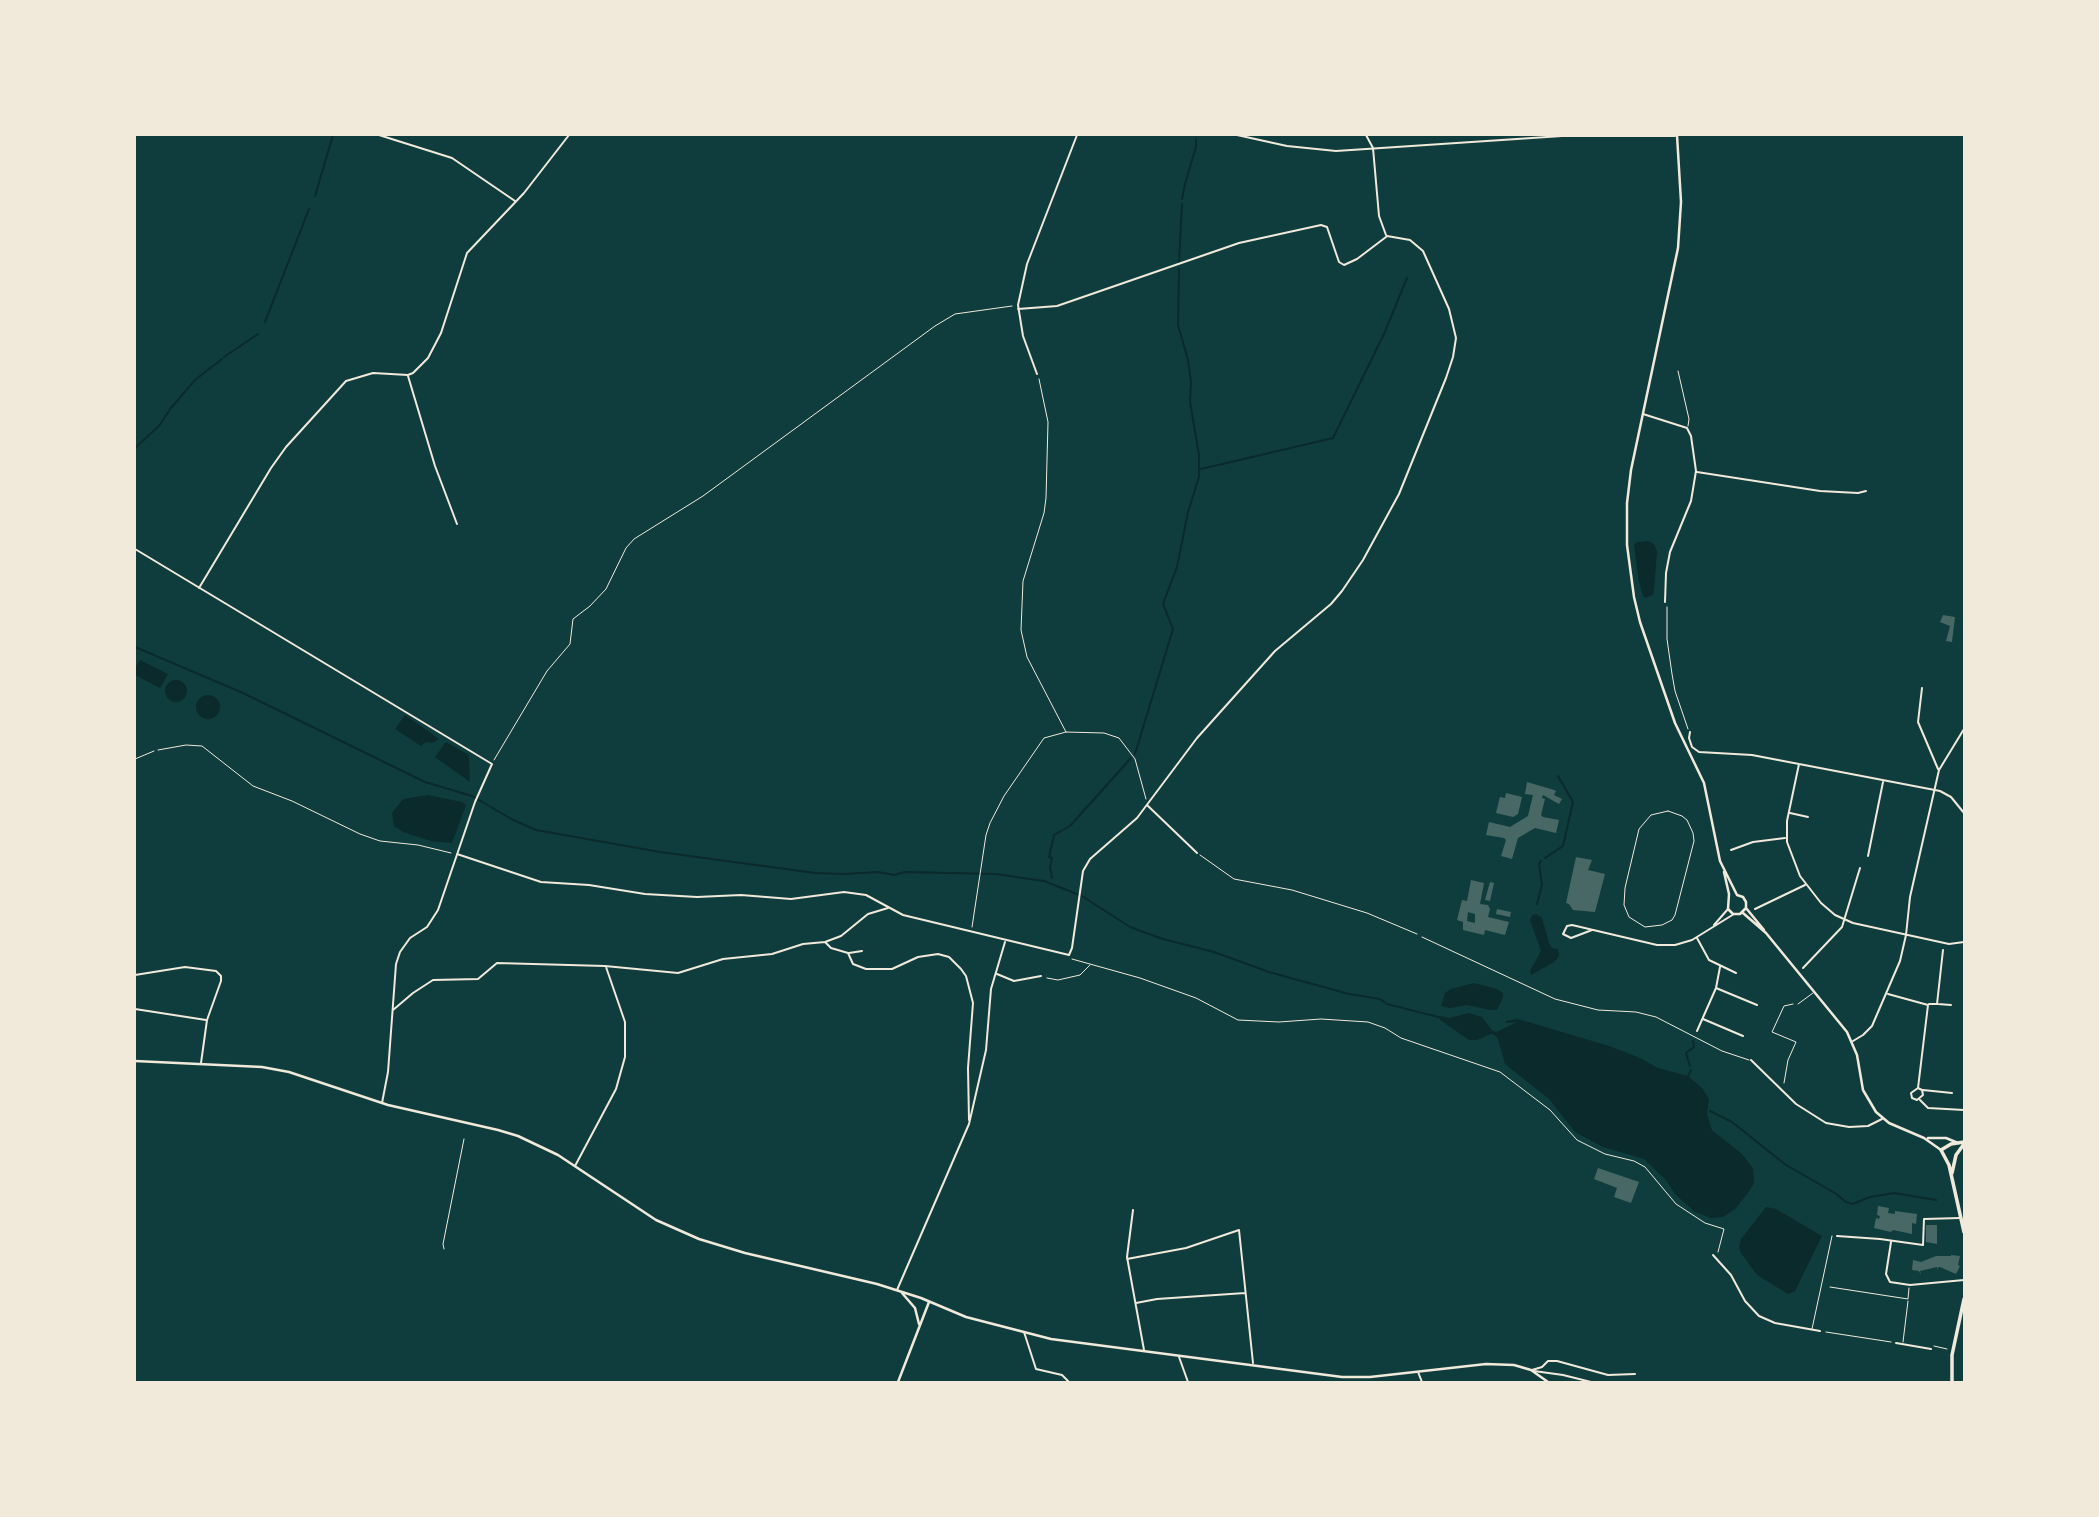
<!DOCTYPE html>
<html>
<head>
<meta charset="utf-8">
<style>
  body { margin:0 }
  #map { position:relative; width:2099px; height:1517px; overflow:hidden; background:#0f3d3e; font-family:"PT Sans",sans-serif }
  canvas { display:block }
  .frame { position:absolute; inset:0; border:136px solid #f1e9da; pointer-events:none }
</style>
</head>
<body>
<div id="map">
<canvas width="2099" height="1517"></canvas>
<div class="frame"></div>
</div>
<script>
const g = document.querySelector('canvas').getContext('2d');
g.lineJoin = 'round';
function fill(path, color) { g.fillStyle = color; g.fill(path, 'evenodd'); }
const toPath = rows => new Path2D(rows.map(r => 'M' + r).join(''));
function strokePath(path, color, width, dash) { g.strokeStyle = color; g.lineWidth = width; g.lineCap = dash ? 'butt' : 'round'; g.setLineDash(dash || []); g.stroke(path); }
const water = toPath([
  [1648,541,1654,544,1657,551,1654,591,1653,595,1646,598,1643,596,1639,582,1634,545,1637,542],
  [140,660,168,674,160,688,135,675,135,668],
  '165 691a11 11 0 1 1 22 0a11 11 0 1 1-22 0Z',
  '196 707a12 12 0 1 1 24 0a12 12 0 1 1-24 0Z',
  [405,715,439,739,433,743,426,742,421,746,395,729],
  [446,742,469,755,470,782,435,757],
  [428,795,462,802,466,805,452,843,431,841,403,832,394,826,392,813,403,799],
  [1536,914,1542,918,1549,943,1552,948,1558,949,1559,956,1554,962,1531,975,1530,971,1541,951,1530,920,1532,915],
  [1474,983,1497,989,1503,993,1503,997,1497,1010,1490,1010,1467,1005,1450,1008,1441,1006,1445,993,1451,989],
  [1469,1013,1482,1017,1492,1030,1496,1032,1517,1022,1506,1023,1506,1021,1517,1019,1525,1021,1609,1046,1638,1057,1658,1068,1688,1076,1702,1088,1709,1099,1707,1114,1712,1130,1742,1154,1753,1168,1754,1183,1748,1193,1735,1209,1723,1217,1711,1218,1695,1212,1675,1194,1666,1180,1644,1159,1603,1147,1575,1132,1549,1099,1505,1064,1498,1039,1494,1035,1491,1034,1477,1040,1469,1040,1440,1020,1441,1016,1449,1018],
  [1766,1207,1776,1209,1822,1236,1795,1291,1788,1294,1757,1275,1741,1253,1739,1247,1741,1239]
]);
const stream = toPath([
  [315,196,333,135],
  [1182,199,1185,184,1196,147,1196,139],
  [1179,262,1182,204],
  [265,322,309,209],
  [224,357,258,334],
  [170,409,196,379,222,359],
  [135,448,159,426,169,411],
  [1201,469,1333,438,1384,334,1407,278],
  [135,647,243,693,425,782,472,796,513,820,536,830,660,852,815,873,844,874,878,872,894,875,905,872,996,874,1044,881,1082,896,1130,927,1163,939,1214,952,1269,972,1349,994,1380,999,1387,1004,1442,1018],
  [1135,754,1173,629,1163,604,1177,567,1188,512,1199,477,1199,455,1190,402,1191,382,1188,360,1178,325,1179,269],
  [1545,858,1563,846,1573,802,1558,776],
  [1052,878,1050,867,1052,858,1049,857,1054,835,1070,826,1131,758],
  [1537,904,1542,885,1539,864,1541,861],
  [1690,1066,1686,1053,1694,1047,1693,1041],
  [1688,1076,1691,1070],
  [1710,1111,1732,1122,1786,1165,1835,1193,1846,1202,1853,1204,1870,1197,1894,1193,1936,1200]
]);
const building = toPath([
  [1943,615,1955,617,1952,642,1946,641,1950,626,1940,622],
  [1527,782,1554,790,1556,791,1554,795,1562,799,1559,804,1543,795,1542,798,1545,799,1541,815,1543,817,1559,820,1556,833,1535,828,1518,838,1512,859,1501,856,1506,840,1504,838,1486,835,1489,822,1510,827,1528,816,1533,795,1525,794],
  [1506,793,1522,797,1518,814,1513,817,1496,813,1500,797,1505,798],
  [1576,857,1592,860,1588,870,1605,874,1595,912,1573,910,1569,904,1566,903],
  [1471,880,1484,883,1480,904,1488,905,1490,909,1488,917,1509,922,1505,935,1485,930,1484,935,1463,930,1463,922,1457,920,1462,900,1467,901],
  [1468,912,1475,914,1475,923,1467,921],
  [1490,882,1494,883,1490,901,1485,900],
  [1497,909,1511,912,1510,917,1496,914],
  [1598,1168,1639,1182,1631,1203,1614,1197,1617,1188,1594,1179],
  [1878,1206,1889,1208,1888,1213,1895,1214,1895,1211,1917,1214,1916,1224,1912,1223,1912,1234,1893,1230,1891,1232,1874,1228,1876,1218,1879,1219,1880,1216,1877,1215],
  [1926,1225,1937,1225,1937,1244,1926,1242],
  [1951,1255,1960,1256,1958,1265,1960,1266,1956,1274,1940,1267,1938,1267,1937,1270,1937,1267,1920,1271,1921,1275,1919,1271,1912,1270,1913,1260,1921,1262,1936,1256,1951,1256]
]);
const path = toPath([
  [1039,379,1048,422,1046,498,1044,513,1023,581,1021,630,1027,657,1066,732],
  [1667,607,1667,639,1672,674,1675,691,1688,729],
  [158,750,186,745,202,746,253,786,292,801,360,834,380,841,418,845,451,853],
  [494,760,547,671,570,644,573,619,590,606,606,589,626,548,634,539,703,496,935,326,955,314,1012,306],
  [1668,811,1682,816,1687,820,1693,833,1694,841,1675,915,1672,920,1662,925,1645,927,1629,917,1624,905,1625,888,1639,829,1651,815,1668,811],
  [1200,855,1234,879,1292,890,1367,913,1417,934],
  [972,927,986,835,990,823,1004,796,1044,738,1066,732,1104,733,1119,738,1135,759,1146,799],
  [1072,959,1140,978,1196,998,1238,1020,1279,1022,1321,1019,1368,1022,1385,1028,1401,1038,1500,1072,1550,1110,1577,1140,1605,1154,1634,1161,1645,1167,1676,1204,1705,1223,1724,1229,1718,1252],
  [1047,978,1058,980,1080,975,1090,965],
  [1784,1083,1788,1060,1796,1042,1772,1032,1784,1006,1793,1004],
  [444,1249,443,1244,464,1139],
  [1826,1332,1891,1342],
  [1934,1346,1947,1349]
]);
const service = toPath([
  [1678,371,1689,419,1688,426],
  [135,759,154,751],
  [1422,937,1555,999,1598,1010,1636,1012,1656,1017,1722,1051,1749,1060],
  [1798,1004,1813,993],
  [1830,1287,1908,1299,1909,1288],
  [1812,1329,1832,1236],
  [1903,1342,1908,1301]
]);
const minor = toPath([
  [379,135,452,158,515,201],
  [1237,135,1287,146,1336,151,1562,136,1675,136],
  [1366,135,1373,148,1379,216,1386,235],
  [1018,309,1057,306,1239,243,1321,225,1327,227,1339,262,1344,265,1357,259,1386,237],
  [1037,374,1023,336,1018,305,1027,264,1077,135],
  [408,376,435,466,457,524],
  [1643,414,1687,428,1691,436,1696,471,1691,501,1670,552,1666,573,1665,602],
  [1697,472,1820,491,1858,493,1866,491],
  [135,549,492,764,475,802,438,910,427,927,410,938,400,952,396,964,388,1072,382,1103],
  [199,588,271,468,286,447,346,381,373,373,408,375,413,373,428,358,441,333,467,253,524,193,569,135],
  [1922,688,1918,722,1938,769],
  [1690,732,1689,738,1692,747,1699,752,1752,755,1940,791,1951,797,1964,813],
  [1799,764,1787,821,1787,842,1800,876,1821,903,1835,915,1853,923,1949,944,1964,942],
  [1147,805,1197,853],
  [1790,813,1808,817],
  [1731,850,1753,842,1785,838],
  [457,854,541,882,589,885,645,894,697,897,741,895,791,899,844,892,866,895,903,915,1069,955,1072,948,1083,871,1090,859,1137,818,1197,738,1275,651,1331,604,1342,591,1363,560,1399,494,1446,378,1453,357,1456,338,1449,309,1423,251,1410,240,1387,236],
  [1868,856,1883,782],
  [1755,909,1805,885],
  [1714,925,1728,909],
  [1592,930,1571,938,1563,934,1567,926,1572,925,1657,945,1675,945,1692,940,1734,914],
  [1697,938,1709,960,1736,973],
  [826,943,831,948,848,953,853,964,866,969,892,969,918,957,938,954,949,957,961,969,966,976,973,1003,968,1068,969,1120],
  [849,953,862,951],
  [1803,968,1842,927,1860,868],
  [997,974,1014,981,1041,976],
  [135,975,185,967,216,971,221,976,221,981,207,1020,201,1063],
  [1716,988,1757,1005],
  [1888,994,1928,1005,1918,1088,1911,1093,1912,1098,1917,1100,1923,1095,1922,1090,1918,1088],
  [1929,1004,1937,1004,1943,950],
  [1938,1004,1951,1005],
  [135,1009,206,1020],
  [393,1010,413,993,433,980,478,979,497,963,605,966,678,973,723,959,772,954,803,944,825,942,841,936,868,914,888,908],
  [1703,1019,1743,1036],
  [1697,1031,1716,988,1720,967],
  [1853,1041,1863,1035,1872,1026,1900,961,1906,935,1910,897,1939,770,1964,729],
  [1751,1060,1796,1104,1826,1123,1849,1127,1868,1126,1882,1119],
  [1923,1090,1952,1093],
  [1920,1100,1928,1108,1964,1110],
  [575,1166,616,1089,625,1057,625,1022,606,967],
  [1133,1210,1127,1257,1144,1350],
  [1837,1236,1880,1239,1923,1245,1924,1219,1960,1218],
  [1891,1242,1886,1274,1890,1282,1910,1285,1964,1280],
  [1713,1255,1731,1275,1745,1301,1759,1316,1775,1323,1820,1331],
  [1127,1259,1186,1248,1239,1230,1253,1363],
  [897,1290,969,1124,986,1050,991,989,1005,942],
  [1136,1303,1157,1299,1245,1293],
  [1024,1332,1036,1369,1062,1375,1069,1382],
  [1896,1343,1931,1349],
  [1179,1357,1188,1382],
  [1532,1370,1542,1367,1548,1361,1557,1361,1608,1375,1635,1374],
  [1534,1371,1563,1375,1591,1382],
  [1418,1372,1422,1382]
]);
const tertiary = toPath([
  [898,1382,929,1302]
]);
const secondary = toPath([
  [1677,135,1681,202,1678,248,1631,470,1627,503,1627,545,1634,597,1640,622,1675,723,1704,783,1720,861,1737,895,1743,897,1746,902,1746,908,1740,914,1733,914,1728,909,1729,894,1724,872],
  [1746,908,1764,930],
  [1743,913,1766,933,1847,1032,1857,1055,1863,1090,1876,1112,1889,1123,1924,1138,1941,1150],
  [135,1061,262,1067,289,1072,388,1105,498,1130,518,1136,558,1155,656,1220,699,1239,745,1253,877,1284,921,1298,966,1317,1051,1339,1342,1377,1370,1377,1486,1364,1514,1365,1531,1370,1548,1382],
  [1928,1138,1946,1138,1958,1143],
  [902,1293,915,1308,919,1324]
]);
const primary = toPath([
  [1964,1142,1951,1144,1941,1150,1949,1165,1964,1232],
  [1952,1173,1956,1155,1964,1144],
  [1952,1382,1952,1355,1964,1299]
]);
fill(water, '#0a2a2b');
strokePath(stream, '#0a2a2b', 2);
fill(building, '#486865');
strokePath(path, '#f1e9da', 1);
strokePath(service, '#f1e9da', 1);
strokePath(minor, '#f1e9da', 2);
strokePath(tertiary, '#f1e9da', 2.5);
strokePath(secondary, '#f1e9da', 2.5);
strokePath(primary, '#f1e9da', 3.5);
</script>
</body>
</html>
